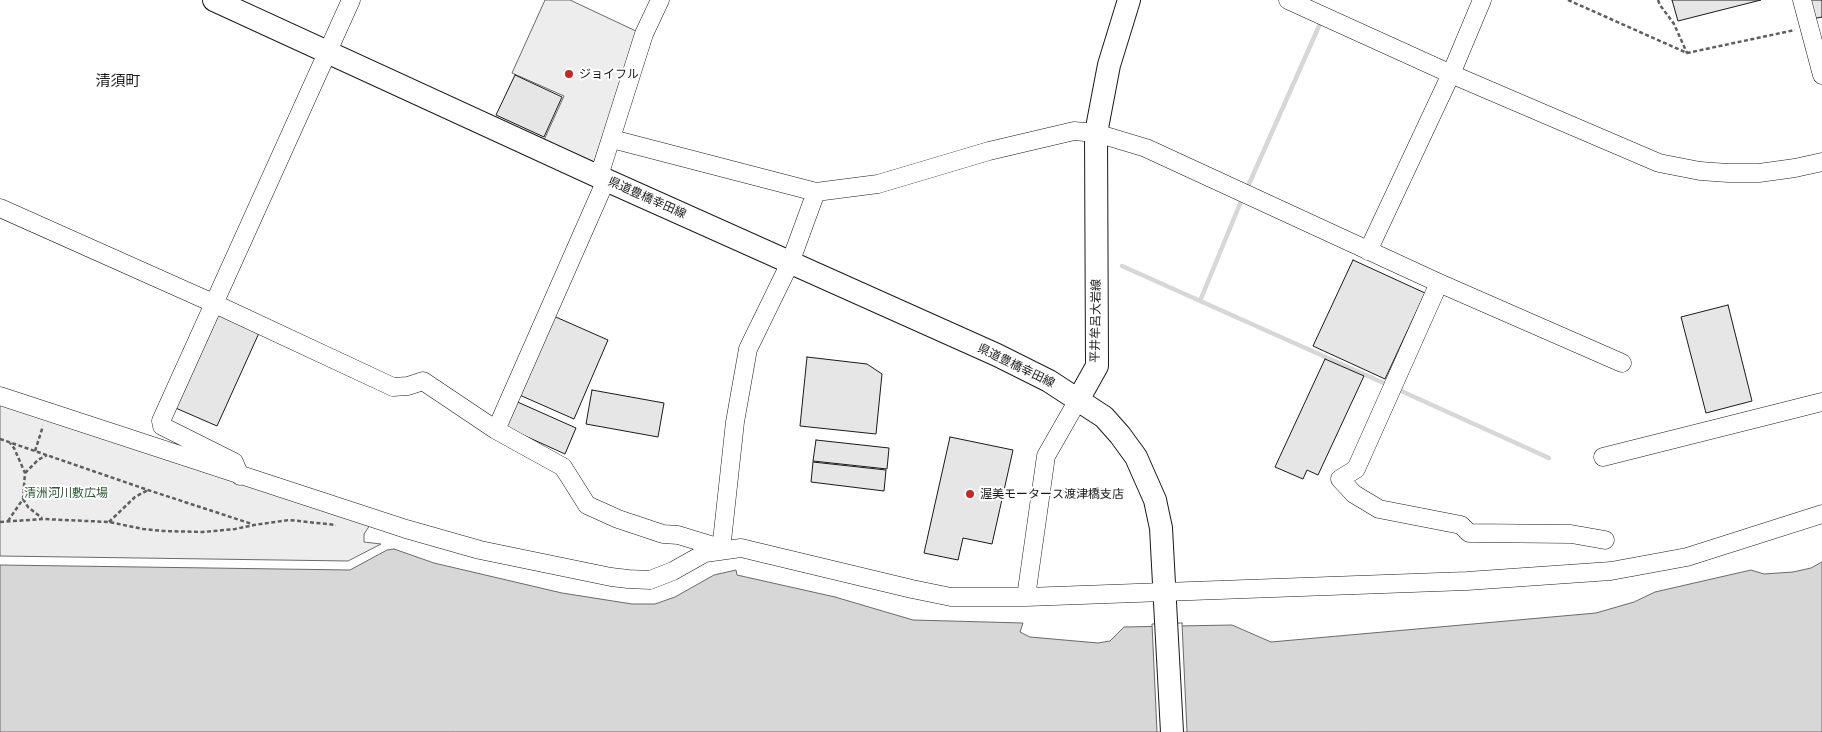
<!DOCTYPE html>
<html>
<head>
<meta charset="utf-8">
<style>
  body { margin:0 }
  canvas { display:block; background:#fff }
</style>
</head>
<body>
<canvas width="1822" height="732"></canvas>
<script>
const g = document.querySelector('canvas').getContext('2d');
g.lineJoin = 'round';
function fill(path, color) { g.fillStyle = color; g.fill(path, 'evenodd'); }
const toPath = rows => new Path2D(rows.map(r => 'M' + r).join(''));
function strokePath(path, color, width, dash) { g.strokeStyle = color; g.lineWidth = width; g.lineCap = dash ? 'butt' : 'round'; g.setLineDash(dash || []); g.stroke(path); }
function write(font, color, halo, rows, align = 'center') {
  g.font = font + ' Montserrat,"Noto Sans JP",sans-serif'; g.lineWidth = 4; g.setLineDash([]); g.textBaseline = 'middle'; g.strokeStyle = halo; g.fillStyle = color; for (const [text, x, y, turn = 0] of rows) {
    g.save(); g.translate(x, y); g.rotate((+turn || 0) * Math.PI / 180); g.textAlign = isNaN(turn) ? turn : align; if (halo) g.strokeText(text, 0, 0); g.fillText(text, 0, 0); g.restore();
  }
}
const built = toPath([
  [545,0,570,0,638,32,594,162,544,140,564,96,512,73,545,0],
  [0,402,370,525,364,534,364,542,381,544,348,561,0,556,0,402]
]);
const water = toPath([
  [394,549,434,563,562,593,632,604,655,604,675,597,714,575,736,570,737,575,835,597,913,620,1023,623,1020,632,1030,637,1098,643,1110,641,1124,627,1232,625,1271,642,1596,613,1634,602,1655,592,1751,570,1764,574,1793,572,1811,568,1822,562,1822,732,0,732,0,565,350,570,387,550,394,549]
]);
const pier = toPath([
  [1182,623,1187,732,1157,732,1152,624,1182,623]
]);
const stream = toPath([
  [1249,184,1319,26],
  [1122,266,1388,385],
  [1200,301,1242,199],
  [1399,390,1549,458]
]);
const building = toPath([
  [1672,0,1761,0,1678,21,1672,0],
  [1807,0,1822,0,1822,17,1812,19,1807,0],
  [515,75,562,97,544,137,496,115,515,75],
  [1353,260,1425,293,1385,379,1313,346,1353,260],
  [1728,305,1752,401,1706,413,1681,317,1728,305],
  [214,313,259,333,217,426,171,406,214,313],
  [549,314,608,340,574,419,515,393,549,314],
  [807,357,867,364,882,374,876,434,800,426,807,357],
  [1325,359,1364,376,1318,475,1307,470,1303,479,1275,467,1325,359],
  [592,390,664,403,658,437,586,424,592,390],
  [513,400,576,428,565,454,501,425,513,400],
  [950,437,1013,450,992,544,963,538,958,560,924,553,950,437],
  [816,440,889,448,887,469,813,461,816,440],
  [813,462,886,470,884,491,811,482,813,462]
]);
const path = toPath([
  [1568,0,1687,53,1795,30],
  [1658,0,1660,5,1674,24,1687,53],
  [0,439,148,490,252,524],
  [35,451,43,426],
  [25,473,38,460,47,455],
  [23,499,28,507,42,518],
  [8,521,23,499,25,473,14,448,10,443],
  [0,522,43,519,109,522,143,529,163,531,203,532,235,529,254,525,289,520,336,525],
  [109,522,135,497,148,490]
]);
const minor = toPath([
  [1288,0,1451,74,1659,163,1700,171,1728,173,1759,173,1795,168,1822,162],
  [1802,0,1822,75],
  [612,139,816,192,878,184,989,151,1074,131,1096,133,1146,148,1439,283,1622,363],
  [599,176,644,34,660,0],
  [0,208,213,303,393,387,408,386,423,381,496,430,563,467,587,505,618,519,663,534,678,535,724,549,722,541,735,422,748,349,790,263,816,192],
  [1368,251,1451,74,1482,0],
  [1439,283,1356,469,1340,479,1354,494,1379,509,1461,525,1469,533,1571,534,1605,540],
  [0,396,406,529,480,550,611,577,628,579,650,580,673,571,705,553,741,548,912,589,951,597,1026,597,1467,581,1611,571,1687,557,1822,514],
  [496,430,606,180],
  [1603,457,1822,402],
  [240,476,234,462,162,426,161,421,351,0],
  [1026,597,1046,456,1078,400]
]);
const major = toPath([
  [214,0,606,180,997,355,1049,381,1104,417,1120,435,1136,457,1155,500,1161,528,1172,732],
  [1078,400,1097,366,1096,133,1109,65,1129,0]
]);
const markers = [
  [569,74,5,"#c62828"],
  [970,494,5,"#c62828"]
];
const poiNames = [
  ["ジョイフル",579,74],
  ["渥美モータース渡津橋支店",980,494]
];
const streetNames = [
  ["県道豊橋幸田線",647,198,24],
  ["平井牟呂大岩線",1096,321,-89],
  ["県道豊橋幸田線",1016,366,26]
];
const parkNames = [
  ["清洲河川敷広場",66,493]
];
const quarterNames = [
  ["清須町",118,82]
];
fill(built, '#ededed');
strokePath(built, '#6a6a6a', 1);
fill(water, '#d7d7d7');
strokePath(water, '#6a6a6a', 1);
fill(pier, '#fff');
strokePath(pier, '#6a6a6a', 1);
strokePath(stream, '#d7d7d7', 4.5);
fill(building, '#e6e6e6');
strokePath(building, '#1a1a1a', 1);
strokePath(minor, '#1a1a1a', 19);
strokePath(major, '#1a1a1a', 24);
strokePath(path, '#5f5f5f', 2.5, [4, 2.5]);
strokePath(minor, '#fff', 18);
strokePath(major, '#fff', 22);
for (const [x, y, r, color] of markers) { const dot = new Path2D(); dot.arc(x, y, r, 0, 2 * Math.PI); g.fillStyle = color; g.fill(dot); strokePath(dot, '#fff', 2); }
write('12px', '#1a1a1a', '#fff', poiNames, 'left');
write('12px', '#1a1a1a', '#fff', streetNames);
write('12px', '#2b5a34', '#fff', parkNames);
write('15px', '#1a1a1a', '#fff', quarterNames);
</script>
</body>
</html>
